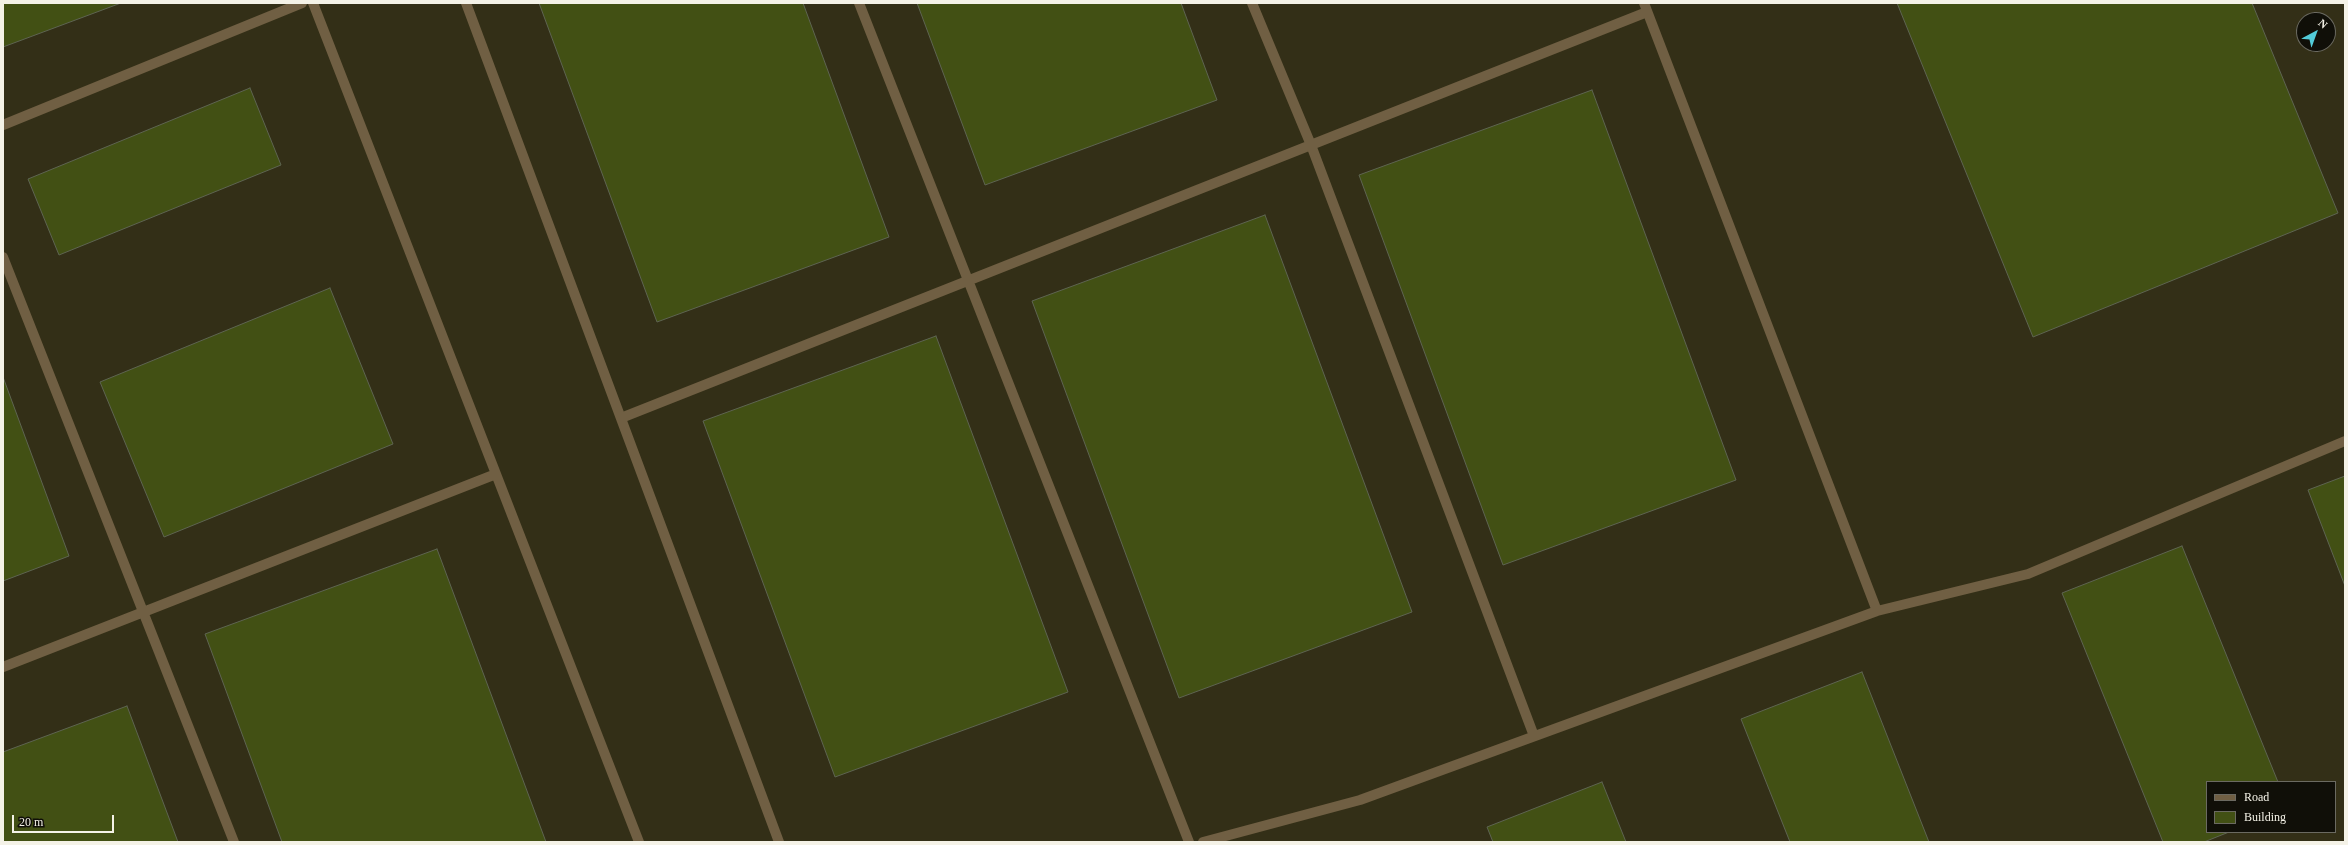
<!DOCTYPE html>
<html>
<head>
<meta charset="utf-8">
<style>
  body { margin:0 }
  #map { position:relative; width:2348px; height:845px; overflow:hidden; background:#292715; font-family:"Times New Roman",serif }
  canvas { display:block }
  .frame { position:absolute; inset:0; border:4px solid #f4f2e7; pointer-events:none }
  .legend { position:absolute; left:2206px; top:781px; width:130px; height:52px; box-sizing:border-box; background:#100f08; border:1px solid #6b6a61; margin:0; padding:5px 7px; list-style:none; font-size:12px; color:#f4f2e7 }
  .legend li { display:flex; align-items:center; gap:8px; height:20px }
  .legend b { width:20px; border:1px solid #6b6a61 }
  .north { position:absolute; left:2296px; top:12px; width:40px; height:40px; box-sizing:border-box; background:#100f08; border:1px solid #6b6a61; border-radius:50%; rotate:41deg; font-size:11px; font-weight:700; line-height:16px; text-align:center; color:#f4f2e7 }
  .north::after { content:''; display:block; margin:auto; width:14px; height:18px; background:#52cbd8; clip-path:polygon(50% 0,100% 100%,50% 72%,0 100%) }
  .scale { position:absolute; left:12px; top:815px; width:102px; height:18px; box-sizing:border-box; border:2px solid #f4f2e7; border-top:0; padding-left:5px; font-size:12px; line-height:14px; white-space:nowrap; color:#f4f2e7; -webkit-text-stroke:3px #100f08; paint-order:stroke }
</style>
</head>
<body>
<div id="map">
<canvas width="2348" height="845"></canvas>
<div class="frame"></div>
<ul class="legend">
<li><b style="height:5px;background:#705f43"></b>Road</li>
<li><b style="height:11px;background:#425014"></b>Building</li>
</ul>
<div class="north">N</div>
<div class="scale">20 m</div>
</div>
<script>
const g = document.querySelector('canvas').getContext('2d');
g.lineJoin = 'round';
function fill(path, color) { g.fillStyle = color; g.fill(path, 'evenodd'); }
const toPath = rows => new Path2D(rows.map(r => 'M' + r).join(''));
function strokePath(path, color, width, dash) { g.strokeStyle = color; g.lineWidth = width; g.lineCap = dash ? 'butt' : 'round'; g.setLineDash(dash || []); g.stroke(path); }
const built = toPath([
  [3,3,2345,3,2345,842,3,842],
  [2304,20,2328,20,2328,44,2304,44],
  [2207,782,2335,782,2335,832,2207,832]
]);
const building = toPath([
  [3,3,121,3,3,47,3,3],
  [539,3,803,3,889,237,657,322,539,3],
  [917,3,1181,3,1217,100,985,185,917,3],
  [1897,3,2252,3,2338,213,2033,337,1897,3],
  [250,88,281,165,59,255,28,179,250,88],
  [1592,90,1736,480,1503,565,1359,175,1592,90],
  [1265,215,1412,612,1179,698,1032,301,1265,215],
  [330,288,393,444,164,537,100,382,330,288],
  [936,336,1068,692,835,777,703,421,936,336],
  [3,377,69,556,3,581,3,377],
  [2345,476,2345,586,2308,490,2345,476],
  [2182,546,2278,782,2207,782,2207,832,2229,832,2204,842,2163,842,2062,593,2182,546],
  [437,549,546,842,282,842,205,634,437,549],
  [1862,672,1929,842,1790,842,1741,719,1862,672],
  [127,706,178,842,3,842,3,752,127,706],
  [1602,782,1626,842,1493,842,1487,827,1602,782]
]);
const minor = toPath([
  [313,3,639,842],
  [466,3,779,842],
  [859,3,1189,842],
  [1252,3,1311,145,1534,736],
  [1644,3,1877,611],
  [3,125,302,3],
  [3,257,234,842],
  [621,418,1647,12],
  [3,667,496,474],
  [1203,842,1360,800,1877,611,2028,574,2345,441]
]);
fill(built, '#332f17');
fill(building, '#425014');
strokePath(building, '#5e6451', 1);
strokePath(minor, '#705f43', 10);
</script>
</body>
</html>
